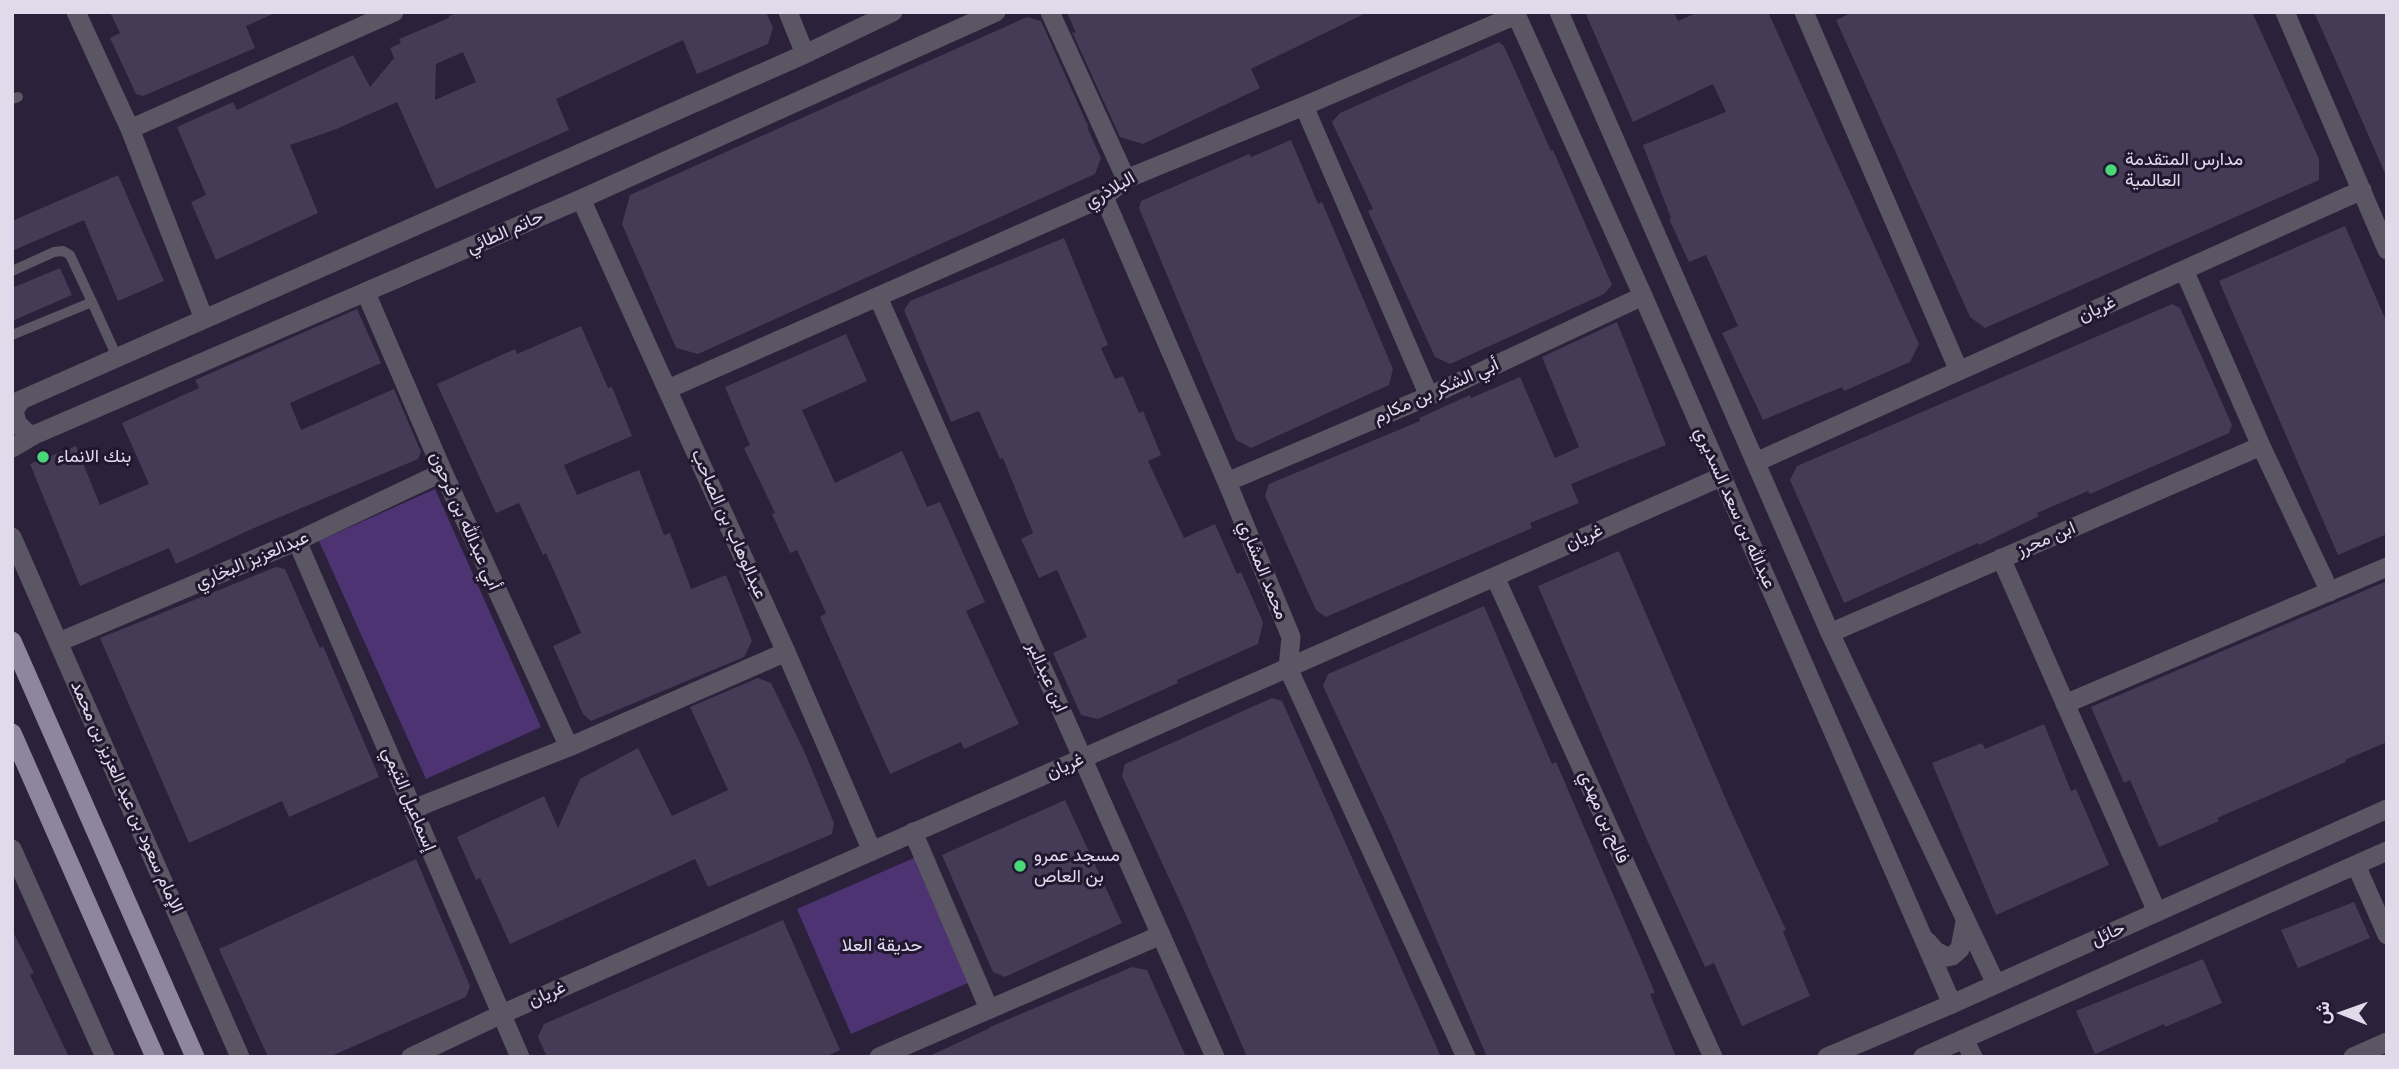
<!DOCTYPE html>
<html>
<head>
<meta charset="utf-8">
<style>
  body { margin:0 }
  #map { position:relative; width:2399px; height:1069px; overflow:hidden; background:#2b213b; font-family:Mulish,Vazirmatn,sans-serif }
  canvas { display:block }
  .frame { position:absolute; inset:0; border:14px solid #e0daeb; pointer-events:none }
  .north { position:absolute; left:2308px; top:978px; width:70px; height:70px; -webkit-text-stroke:5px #211830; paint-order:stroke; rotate:271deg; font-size:19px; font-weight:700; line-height:28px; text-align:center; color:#e0daeb }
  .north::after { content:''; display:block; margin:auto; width:24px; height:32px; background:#e0daeb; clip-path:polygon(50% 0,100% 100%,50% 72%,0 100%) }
</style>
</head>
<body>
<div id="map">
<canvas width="2399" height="1069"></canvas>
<div class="frame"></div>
<div class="north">ش</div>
</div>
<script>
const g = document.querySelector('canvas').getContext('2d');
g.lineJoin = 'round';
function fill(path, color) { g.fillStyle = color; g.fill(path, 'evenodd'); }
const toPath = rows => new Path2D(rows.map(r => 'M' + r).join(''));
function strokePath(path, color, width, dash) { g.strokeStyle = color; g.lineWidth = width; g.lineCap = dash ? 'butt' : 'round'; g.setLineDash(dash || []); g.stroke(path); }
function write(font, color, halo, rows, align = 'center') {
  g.font = font + ' Mulish,Vazirmatn,sans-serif'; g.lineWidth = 6; g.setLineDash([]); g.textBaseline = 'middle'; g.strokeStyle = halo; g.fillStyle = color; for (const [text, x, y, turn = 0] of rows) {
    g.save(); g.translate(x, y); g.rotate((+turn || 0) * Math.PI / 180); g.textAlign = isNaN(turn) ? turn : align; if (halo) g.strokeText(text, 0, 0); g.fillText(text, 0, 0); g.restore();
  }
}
const green = toPath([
  [435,489,541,727,426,779,319,541],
  [914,858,968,983,851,1034,797,909]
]);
const building = toPath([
  [110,12,277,12,246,26,255,48,143,96,136,94,110,38,120,33],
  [458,12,766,12,773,28,768,44,697,74,683,40,556,99,569,130,436,189,397,102,334,130,290,145,318,213,216,260,191,202,206,195,177,127,233,102,237,110,353,55,370,87,394,58,390,48,401,43,399,39,449,18,449,16],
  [463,52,476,82,435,100,436,64],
  [1067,12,1368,12,1251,69,1260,88,1143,144,1120,137,1072,32,1076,33],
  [1585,12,1674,12,1678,21,1698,12,1768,12,1919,344,1910,362,1844,391,1842,387,1763,420,1722,333,1738,326,1706,255,1689,262,1669,219,1671,218,1643,145,1726,112,1713,84,1633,122],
  [1853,12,2252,12,2319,159,2319,180,1985,328,1970,317,1836,20],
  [2314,12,2387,12,2387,178,2346,84],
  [1027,17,1041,21,1089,128,1087,127,1101,158,1095,174,698,354,676,348,622,224,630,195],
  [1499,42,1504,46,1551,151,1553,150,1612,285,1604,294,1450,364,1435,357,1368,211,1373,209,1332,122,1340,113],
  [1291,140,1318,204,1322,202,1393,369,1389,385,1251,448,1236,440,1139,208,1141,201,1249,154,1251,157],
  [118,175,164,281,118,301,84,220,12,251,12,221],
  [2345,226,2387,323,2387,534,2338,555,2219,281],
  [1064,238,1108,345,1101,348,1115,379,1123,376,1139,413,1143,411,1161,455,1148,461,1184,538,1215,524,1237,574,1241,572,1263,622,1258,644,1177,680,1178,683,1098,719,1081,715,1053,653,1087,637,1057,570,1039,578,1021,539,1033,533,1003,458,1000,459,979,411,951,422,904,310,910,301],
  [60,268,72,295,12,321,12,288],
  [2172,304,2180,308,2232,425,2229,433,2090,494,2088,491,2037,513,2039,516,1979,545,1978,543,1844,603,1790,480,1797,466],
  [357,309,381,363,290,403,301,430,394,389,421,452,418,459,254,528,176,564,169,548,80,586,30,464,76,446,100,505,149,484,122,423,199,388,195,380],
  [1617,322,1666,445,1571,484,1579,503,1530,523,1532,528,1326,617,1316,610,1265,496,1269,484,1420,421,1419,418,1470,395,1471,398,1520,377,1555,458,1579,447,1542,357],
  [581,326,608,388,612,387,632,436,564,465,577,495,639,470,664,535,670,533,691,589,726,575,752,641,744,657,591,721,583,714,553,646,581,633,546,553,543,555,519,503,496,513,437,384,515,349,517,354],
  [846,334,867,381,802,410,835,483,902,451,927,507,940,502,985,602,966,611,1019,724,964,749,961,742,890,774,820,617,826,613,797,550,790,553,772,514,775,513,744,448,750,445,725,387],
  [1619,551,1730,809,1786,930,1783,932,1810,996,1742,1026,1714,963,1705,967,1647,840,1538,586],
  [276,567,285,569,320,648,323,646,379,777,289,817,282,801,189,843,100,638],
  [2387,581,2387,742,2345,760,2346,762,2217,818,2219,821,2159,847,2130,780,2124,783,2091,707],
  [1484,606,1552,764,1556,762,1640,957,1655,993,1650,994,1676,1057,1487,1057,1390,831,1323,686,1328,674],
  [758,678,771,683,805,753,834,823,832,834,708,887,695,859,510,944,480,878,476,880,457,837,544,796,558,828,580,779,638,748,672,816,728,790,690,707],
  [1272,698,1282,701,1441,1057,1247,1057,1186,915,1122,776,1125,764],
  [2044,724,2071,791,2076,789,2109,865,1996,915,1932,763,1982,743,1985,749],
  [1065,800,1122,923,1005,977,993,972,942,855],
  [416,859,470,986,466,997,329,1057,268,1057,219,949],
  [2354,902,2370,938,2298,968,2281,930],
  [783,920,840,1050,825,1057,547,1057,538,1037,544,1024],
  [12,930,34,973,30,975,69,1057,12,1057],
  [2203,959,2222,1003,2165,1027,2164,1024,2095,1054,2076,1011],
  [1132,967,1147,970,1186,1057,927,1057,990,1028,990,1027]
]);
const service = toPath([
  [12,99,18,97],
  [12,271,54,252,63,251,70,255,92,302,12,335],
  [92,302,117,357]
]);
const minor = toPath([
  [76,12,130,129,204,319],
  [788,12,805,54],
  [1050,12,1126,179],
  [1515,12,1643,296,1952,1004],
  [1559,12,1830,633,1996,984],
  [1804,12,1959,371],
  [2285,12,2387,250],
  [1304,106,1429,396],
  [130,129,394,12],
  [1104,197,1227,482,1291,637,1288,668,1466,1057],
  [581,199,786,652,872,851],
  [2184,270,2261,446,2330,592],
  [366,293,443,472,569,747],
  [878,297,1215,1057],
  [668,389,1104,197,1126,179,1304,106,1516,15],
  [20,402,14,410,17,423,27,433,34,435],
  [12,404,805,54,893,12],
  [12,448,34,435,581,199,996,12],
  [1756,462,2362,190],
  [1227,482,1429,396,1643,296],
  [297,541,520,1057],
  [2001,558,2157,912],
  [1495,577,1713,1057],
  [1830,633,2261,446],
  [59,642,297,541,443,472],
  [2065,704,2387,567],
  [413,809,569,747,786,652],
  [913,832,989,1009],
  [2356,865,2387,935],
  [1927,941,1936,951,1947,957,1952,956,1960,949,1965,921],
  [1964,1039,1973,1057],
  [411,1057,502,1014,1721,477],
  [879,1057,1161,935],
  [2353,1057,2387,1042]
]);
const tertiary = toPath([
  [12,537,240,1057],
  [12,849,105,1057],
  [1827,1057,1952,1004,2387,809],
  [1923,1057,2387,851]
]);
const primary = toPath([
  [12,641,195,1057],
  [12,733,155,1057]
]);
const markers = [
  [2111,170,7,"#4ad778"],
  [43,457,7,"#4ad778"],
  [1020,866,7,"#4ad778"]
];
const poiNames = [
  ["مدارس المتقدمة",2125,160],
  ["العالمية",2125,181],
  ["بنك الانماء",57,457],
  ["مسجد عمرو",1034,856],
  ["بن العاص",1034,877]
];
const streetNames = [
  ["البلاذري",1110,190,-30],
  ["حاتم الطائي",505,232,-24],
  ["غريان",2097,309,-24],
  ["أبي الشكر بن مكارم",1436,391,-24],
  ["عبدالله بن سعد السديري",1735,508,66],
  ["أبي عبدالله بن فرحون",465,521,66],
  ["عبدالوهاب بن الصاحب",729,524,66],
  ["غريان",1584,537,-24],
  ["ابن محرز",2046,539,-23],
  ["عبدالعزيز البخاري",252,560,-23],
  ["محمد المشاري",1263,570,68],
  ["ابن عبدالبر",1047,677,66],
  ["غريان",1065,766,-24],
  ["الإمام سعود بن عبد العزيز بن محمد",127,797,66],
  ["إسماعيل التيمي",409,799,67],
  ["فالح بن مهدي",1604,817,66],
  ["حائل",2108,934,-24],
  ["غريان",547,994,-24]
];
const parkNames = [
  ["حديقة العلا",882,946]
];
fill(green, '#4d3372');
fill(building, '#453b57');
strokePath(service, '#5b5663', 10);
strokePath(minor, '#5b5663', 19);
strokePath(tertiary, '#5b5663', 19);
strokePath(primary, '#8e859f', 19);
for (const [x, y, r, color] of markers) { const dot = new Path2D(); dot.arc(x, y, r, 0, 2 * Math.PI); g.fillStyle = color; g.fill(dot); strokePath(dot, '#211830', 2.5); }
write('18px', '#e0daeb', '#211830', poiNames, 'left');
write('18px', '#e0daeb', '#211830', streetNames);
write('18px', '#e5dff2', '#211830', parkNames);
</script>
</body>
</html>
